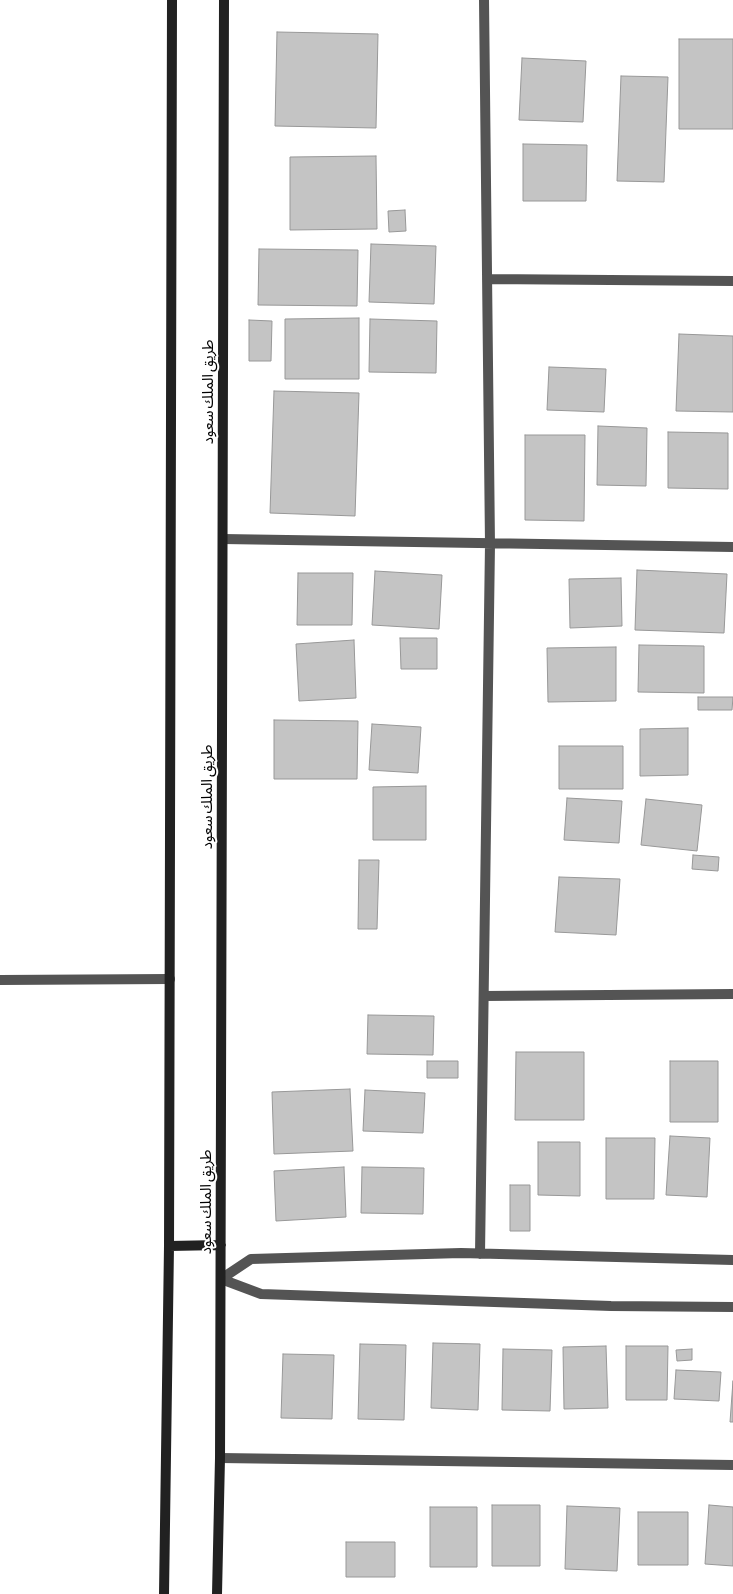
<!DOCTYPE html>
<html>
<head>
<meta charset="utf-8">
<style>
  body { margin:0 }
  canvas { display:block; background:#fff }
</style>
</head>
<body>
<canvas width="733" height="1594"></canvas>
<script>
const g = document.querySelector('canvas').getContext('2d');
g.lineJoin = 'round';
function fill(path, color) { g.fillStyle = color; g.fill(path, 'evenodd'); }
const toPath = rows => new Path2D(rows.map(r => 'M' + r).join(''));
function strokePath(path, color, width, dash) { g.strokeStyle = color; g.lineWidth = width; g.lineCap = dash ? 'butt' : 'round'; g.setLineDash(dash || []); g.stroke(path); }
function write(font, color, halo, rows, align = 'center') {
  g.font = font + ' "Asap Condensed","Noto Sans Arabic",sans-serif'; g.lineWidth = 4; g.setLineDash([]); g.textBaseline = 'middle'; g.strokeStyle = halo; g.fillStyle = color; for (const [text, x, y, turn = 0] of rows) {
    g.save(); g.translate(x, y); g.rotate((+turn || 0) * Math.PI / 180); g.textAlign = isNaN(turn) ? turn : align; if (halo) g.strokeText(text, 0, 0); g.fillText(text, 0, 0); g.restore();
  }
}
const building = toPath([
  [277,32,378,34,376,128,275,126,277,32],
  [679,39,733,39,733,129,679,129,679,39],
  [522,58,586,61,583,122,519,120,522,58],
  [621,76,668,77,664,182,617,181,621,76],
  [523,144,587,145,586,201,523,201,523,144],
  [376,156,377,229,290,230,290,157,376,156],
  [405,210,406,231,389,232,388,211,405,210],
  [371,244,436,246,434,304,369,302,371,244],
  [259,249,358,250,357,306,258,305,259,249],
  [359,318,359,379,285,379,285,319,359,318],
  [370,319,437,321,436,373,369,372,370,319],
  [249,320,272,321,271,361,249,361,249,320],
  [679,334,733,336,733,412,676,411,679,334],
  [549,367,606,369,604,412,547,410,549,367],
  [274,391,359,393,355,516,270,513,274,391],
  [598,426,647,428,646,486,597,485,598,426],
  [668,432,728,433,728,489,668,488,668,432],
  [525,435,585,435,584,521,525,520,525,435],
  [637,570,727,574,724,633,635,630,637,570],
  [375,571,442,575,439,629,372,625,375,571],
  [298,573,353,573,352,625,297,625,298,573],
  [621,578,622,626,570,628,569,579,621,578],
  [400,638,437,638,437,669,401,669,400,638],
  [354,640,356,698,299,701,296,644,354,640],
  [639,645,704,646,704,693,638,692,639,645],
  [616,647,616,701,548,702,547,648,616,647],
  [698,697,733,697,732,710,698,710,698,697],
  [274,720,358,721,357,779,274,779,274,720],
  [372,724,421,727,418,773,369,770,372,724],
  [688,728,688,775,640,776,640,729,688,728],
  [559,746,623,746,623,789,559,789,559,746],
  [426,786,426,840,373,840,373,787,426,786],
  [567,798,622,801,619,843,564,840,567,798],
  [646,799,702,805,697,851,641,845,646,799],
  [693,855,719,857,718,871,692,869,693,855],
  [359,860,379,860,377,929,358,929,359,860],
  [559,877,620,879,616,935,555,932,559,877],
  [368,1015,434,1016,433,1055,367,1054,368,1015],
  [516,1052,584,1052,584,1120,515,1120,516,1052],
  [427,1061,458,1061,458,1078,427,1078,427,1061],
  [670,1061,718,1061,718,1122,670,1122,670,1061],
  [350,1089,353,1151,274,1154,272,1092,350,1089],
  [365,1090,425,1093,423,1133,363,1131,365,1090],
  [670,1136,710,1138,707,1197,666,1195,670,1136],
  [606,1138,655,1138,654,1199,606,1199,606,1138],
  [538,1142,580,1142,580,1196,538,1195,538,1142],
  [344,1167,346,1217,276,1221,274,1171,344,1167],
  [362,1167,424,1168,423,1214,361,1213,362,1167],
  [510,1185,530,1185,530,1231,510,1231,510,1185],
  [433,1343,480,1344,478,1410,431,1408,433,1343],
  [360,1344,406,1345,404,1420,358,1419,360,1344],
  [606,1346,608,1408,564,1409,563,1347,606,1346],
  [626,1346,668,1346,667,1400,626,1400,626,1346],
  [503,1349,552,1350,550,1411,502,1410,503,1349],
  [692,1349,692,1360,677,1361,676,1350,692,1349],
  [283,1354,334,1355,332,1419,281,1418,283,1354],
  [676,1370,721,1372,719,1401,674,1399,676,1370],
  [733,1381,733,1422,730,1422,733,1381],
  [492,1505,540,1505,540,1566,492,1566,492,1505],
  [709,1505,733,1507,733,1566,705,1564,709,1505],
  [567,1506,620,1508,617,1571,565,1569,567,1506],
  [430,1507,477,1507,477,1567,430,1567,430,1507],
  [638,1512,688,1512,688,1565,638,1565,638,1512],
  [346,1542,395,1542,395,1577,346,1577,346,1542]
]);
const minor = toPath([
  [487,279,733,281],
  [223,539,733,547],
  [484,996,733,994],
  [480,1254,490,544,484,0],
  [221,1279,251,1259,461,1253,733,1260],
  [221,1279,261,1294,611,1306,733,1307],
  [220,1458,733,1465]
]);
const tertiary = toPath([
  [0,980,170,979]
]);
const secondary = toPath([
  [169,1246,221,1245],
  [164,1594,169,1246,172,0],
  [217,1594,220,1458,224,0]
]);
const streetNames = [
  ["طريق الملك سعود",208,392,-90],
  ["طريق الملك سعود",207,797,-90],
  ["طريق الملك سعود",206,1202,-90]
];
fill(building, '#c4c4c4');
strokePath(building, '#989898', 1);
strokePath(minor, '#545454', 10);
strokePath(tertiary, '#545454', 10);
strokePath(secondary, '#212121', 10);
write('15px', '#000', '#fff', streetNames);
</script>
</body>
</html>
